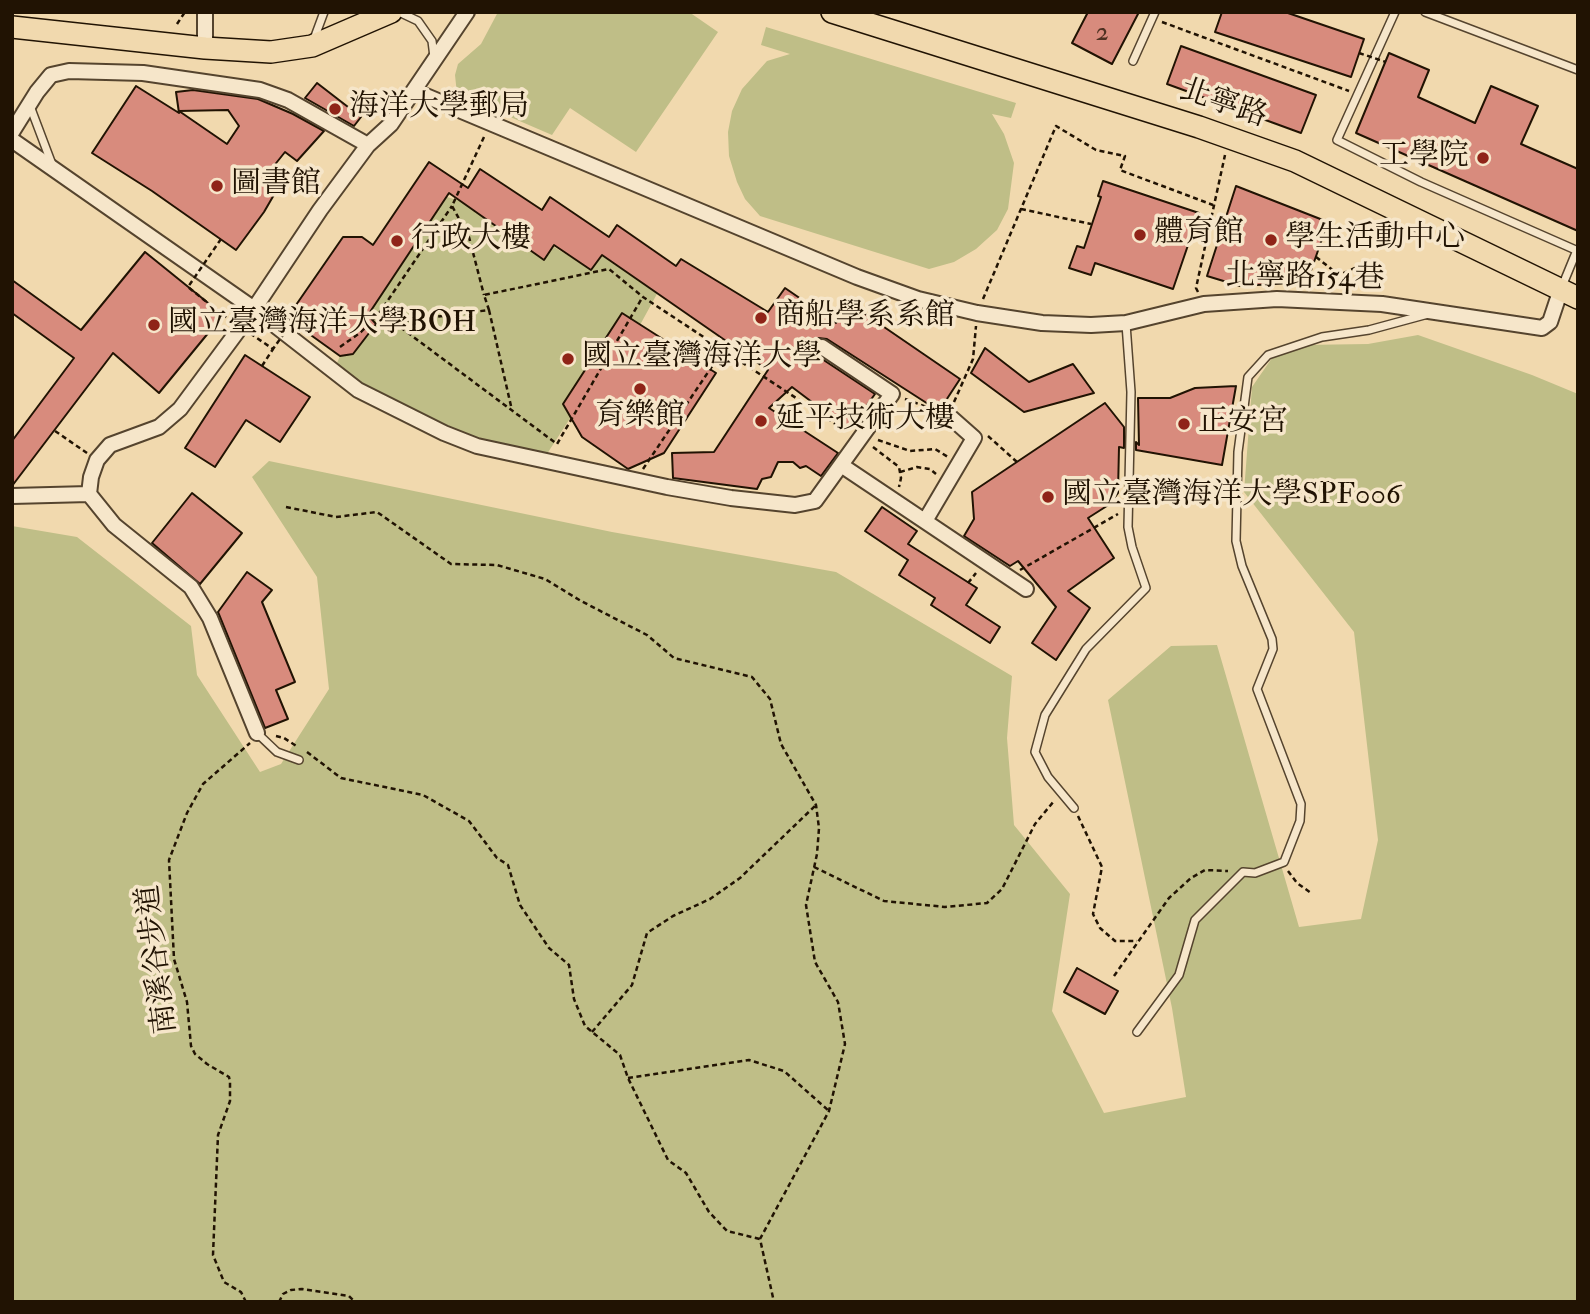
<!DOCTYPE html>
<html>
<head>
<meta charset="utf-8">
<style>
  body { margin:0 }
  #map { position:relative; width:1590px; height:1314px; overflow:hidden; background:#f1d9ae; font-family:"IM FELL Double Pica",serif }
  canvas { display:block }
  .frame { position:absolute; inset:0; border:14px solid #211303; pointer-events:none }
</style>
</head>
<body>
<div id="map">
<canvas width="1590" height="1314"></canvas>
<div class="frame"></div>
</div>
<script>
const g = document.querySelector('canvas').getContext('2d');
g.lineJoin = 'round';
function fill(path, color) { g.fillStyle = color; g.fill(path, 'evenodd'); }
const toPath = rows => new Path2D(rows.map(r => 'M' + r).join(''));
function strokePath(path, color, width, dash) { g.strokeStyle = color; g.lineWidth = width; g.lineCap = dash ? 'butt' : 'round'; g.setLineDash(dash || []); g.stroke(path); }
function write(font, color, halo, rows, align = 'center') {
  g.font = font + ' "IM FELL Double Pica","Noto Serif TC",serif'; g.lineWidth = 7; g.setLineDash([]); g.textBaseline = 'middle'; g.strokeStyle = halo; g.fillStyle = color; for (const [text, x, y, turn = 0] of rows) {
    g.save(); g.translate(x, y); g.rotate((+turn || 0) * Math.PI / 180); g.textAlign = isNaN(turn) ? turn : align; if (halo) g.strokeText(text, 0, 0); g.fillText(text, 0, 0); g.restore();
  }
}
const green = toPath([
  [498,12,689,12,718,32,636,152,570,108,552,135,457,94,455,75,458,64,481,44],
  [766,27,1016,103,1011,118,992,114,1004,134,1014,163,1008,209,997,230,976,249,954,262,929,269,760,216,745,199,737,182,729,156,728,132,732,111,742,89,767,61,790,54,761,45],
  [447,197,460,201,544,260,554,247,591,269,602,255,658,292,640,325,571,417,543,460,471,445,334,370,340,356,353,354,375,324,368,315],
  [1418,335,1532,375,1578,394,1578,1302,12,1302,12,526,77,537,191,626,197,675,260,772,281,764,329,689,317,577,252,477,269,461,612,532,836,572,1012,676,1007,738,1014,825,1070,894,1052,1011,1104,1113,1186,1097,1172,1008,1108,700,1171,646,1217,645,1299,927,1361,919,1378,840,1354,632,1244,492,1252,387,1272,358,1303,345,1368,344]
]);
const building = toPath([
  [1088,12,1139,12,1112,64,1072,43,1088,12],
  [1222,12,1285,12,1364,39,1351,77,1215,32,1222,12],
  [1181,46,1316,95,1301,133,1167,84,1181,46],
  [1389,53,1429,70,1418,97,1475,123,1491,86,1538,106,1521,144,1578,169,1578,231,1356,133,1389,53],
  [317,83,361,117,354,126,305,98,317,83],
  [136,86,179,113,176,92,193,90,258,99,293,114,324,131,297,161,285,152,269,172,282,181,264,212,236,250,152,191,92,153,136,86],
  [228,110,239,126,227,144,179,111,228,110],
  [429,162,468,188,480,169,542,210,550,197,609,237,617,225,676,266,681,259,768,312,785,288,836,323,849,303,960,379,939,411,827,339,818,338,813,346,816,355,875,394,849,430,792,387,769,408,838,453,821,476,806,466,800,468,793,462,778,462,771,477,762,479,757,489,673,478,672,453,714,452,768,370,602,255,591,270,554,245,544,260,449,193,368,315,376,324,353,354,340,356,287,318,343,237,362,237,373,245,429,162],
  [1103,181,1199,213,1173,289,1095,263,1091,275,1069,268,1077,246,1084,248,1101,197,1098,196,1103,181],
  [1236,186,1328,222,1307,282,1240,286,1207,276,1236,186],
  [145,252,223,315,159,393,113,353,12,486,12,441,74,358,12,313,12,280,81,330,145,252],
  [622,313,716,373,664,453,628,469,582,437,563,404,622,313],
  [985,348,1029,382,1073,364,1094,393,1024,412,971,373,985,348],
  [245,355,310,397,280,442,246,420,215,467,185,448,245,355],
  [1236,386,1222,465,1136,450,1136,442,1139,445,1138,398,1170,398,1195,388,1236,386],
  [1105,403,1124,427,1124,448,1119,447,1118,493,1110,504,1088,518,1114,558,1068,591,1090,608,1056,660,1032,643,1056,607,1018,561,1010,566,964,536,974,519,972,492,1105,403],
  [192,493,242,533,200,584,152,543,192,493],
  [882,507,917,531,908,544,977,588,966,605,1000,627,990,643,931,605,935,598,899,575,908,560,865,531,882,507],
  [247,572,272,590,262,602,295,682,276,690,288,719,265,728,218,612,247,572],
  [1077,968,1118,991,1105,1014,1064,992,1077,968]
]);
const path = toPath([
  [1162,22,1349,91],
  [177,24,185,12],
  [484,137,452,206,469,237,484,295],
  [1021,209,1091,224],
  [1316,257,1339,275,1366,263],
  [1331,286,1339,275],
  [1198,292,1196,288,1225,155],
  [983,299,1056,126,1096,150,1125,156,1120,170,1213,205],
  [489,310,511,406],
  [380,312,557,444,642,298],
  [396,322,489,310,484,295,609,269,643,297,846,431],
  [340,347,361,332,380,312,452,206],
  [262,366,273,349],
  [905,399,935,410],
  [954,402,973,359,976,326],
  [55,431,87,453],
  [988,436,1017,462],
  [878,440,910,451,935,449,948,457],
  [873,447,899,467,901,478,899,487],
  [643,469,723,350],
  [900,472,917,467,930,469,936,474],
  [286,507,336,517,377,512,451,564,497,565,545,579,581,601,647,635,674,658,752,677,770,699,781,744,816,805,819,828,817,854,806,905,815,962,838,1002,845,1044,829,1111,760,1239,774,1302],
  [1020,570,1118,514],
  [968,583,976,573],
  [276,736,284,738,298,747],
  [307,752,341,778,423,795,469,821,497,858,508,865,520,905,549,948,569,965,574,999,585,1026,620,1055,628,1078,668,1160,686,1173,709,1212,727,1231,760,1239],
  [1078,816,1102,867,1093,914,1100,928,1115,941,1137,941],
  [814,867,884,901,945,907,987,903,1002,889,1035,824,1054,801],
  [1288,871,1297,883,1311,893],
  [1114,976,1169,898,1191,878,1205,870,1228,871],
  [592,1032,632,985,647,933,673,916,710,899,740,878,816,805],
  [628,1078,749,1060,784,1071,829,1111],
  [246,1302,241,1292,224,1282,213,1255,218,1135,230,1101,230,1082,229,1077,207,1064,195,1054,191,1046,187,1002,174,959,169,860,187,813,203,784,250,743],
  [279,1302,283,1294,291,1290,302,1289,349,1296,355,1302]
]);
const service = toPath([
  [399,12,418,21,432,41,434,57],
  [1395,12,1337,140,1421,182,1578,251],
  [1425,12,1578,70],
  [314,39,324,12],
  [1133,61,1155,12],
  [30,106,53,167],
  [1561,289,1577,250],
  [257,733,277,752,299,760],
  [1074,808,1048,777,1035,752,1045,715,1086,649,1146,588,1132,547,1128,527,1131,392,1126,324],
  [1137,1032,1179,975,1195,920,1243,872,1255,873,1284,862,1300,821,1301,804,1257,689,1273,649,1272,639,1242,566,1236,541,1238,452,1248,377,1268,355,1322,337,1369,330,1428,314]
]);
const minor = toPath([
  [205,48,205,12],
  [414,91,857,277,918,299,977,313,1042,323,1091,325,1126,323,1204,304,1277,299,1382,304,1542,328,1550,322,1561,289],
  [12,132,37,92,51,75,69,71,143,73,260,90,288,100,368,145,320,210,254,309,180,409,159,427,110,445,97,460,91,477,89,494],
  [12,140,254,309,358,390,444,433,477,446,667,487,731,498,795,505,815,501,892,394,822,347],
  [368,145,391,124,467,12],
  [841,465,1026,589],
  [12,496,89,494,114,525,191,587,210,618,257,733],
  [925,521,974,438,948,415]
]);
const primary = toPath([
  [832,12,1199,127,1295,161,1578,298],
  [12,27,205,48,271,52,312,46,391,12]
]);
const pathBridge = toPath([
  [1359,53,1386,62],
  [221,239,188,287,223,315,273,349,292,322]
]);
const markers = [
  [335,109,7,"#8f2418"],
  [1483,158,7,"#8f2418"],
  [217,186,7,"#8f2418"],
  [1140,235,7,"#8f2418"],
  [1271,240,7,"#8f2418"],
  [397,241,7,"#8f2418"],
  [761,318,7,"#8f2418"],
  [154,325,7,"#8f2418"],
  [568,359,7,"#8f2418"],
  [640,389,7,"#8f2418"],
  [761,421,7,"#8f2418"],
  [1184,424,7,"#8f2418"],
  [1048,497,7,"#8f2418"]
];
const numberNames = [
  ["2",1102,34]
];
const streetNames = [
  ["北寧路",1223,105,19],
  ["北寧路154巷",1305,279,1],
  ["南溪谷步道",159,959,-97]
];
const poiNames = [
  ["海洋大學郵局",349,109],
  ["工學院",1469,158,"right"],
  ["圖書館",231,186],
  ["體育館",1154,235],
  ["學生活動中心",1285,240],
  ["行政大樓",411,241],
  ["商船學系系館",775,318],
  ["國立臺灣海洋大學BOH",168,325],
  ["國立臺灣海洋大學",582,359],
  ["育樂館",640,418,"center"],
  ["延平技術大樓",775,421],
  ["正安宮",1198,424],
  ["國立臺灣海洋大學SPF006",1062,497]
];
fill(green, '#bfbe87');
fill(building, '#d88b7d');
strokePath(building, '#211303', 2);
strokePath(service, '#55442e', 10);
strokePath(minor, '#55442e', 18);
strokePath(primary, '#211303', 24);
strokePath(path, '#211303', 2.5, [5, 3.5]);
strokePath(service, '#f6e6ca', 7);
strokePath(minor, '#f6e6ca', 14);
strokePath(primary, '#f1d9ae', 21);
strokePath(pathBridge, '#211303', 2.5, [5, 3.5]);
for (const [x, y, r, color] of markers) { const dot = new Path2D(); dot.arc(x, y, r, 0, 2 * Math.PI); g.fillStyle = color; g.fill(dot); strokePath(dot, '#f6e6ca', 2.5); }
write('26px', '#4f3122', null, numberNames);
write('30px', '#211303', '#f6e6ca', streetNames);
write('30px', '#211303', '#f6e6ca', poiNames, 'left');
</script>
</body>
</html>
